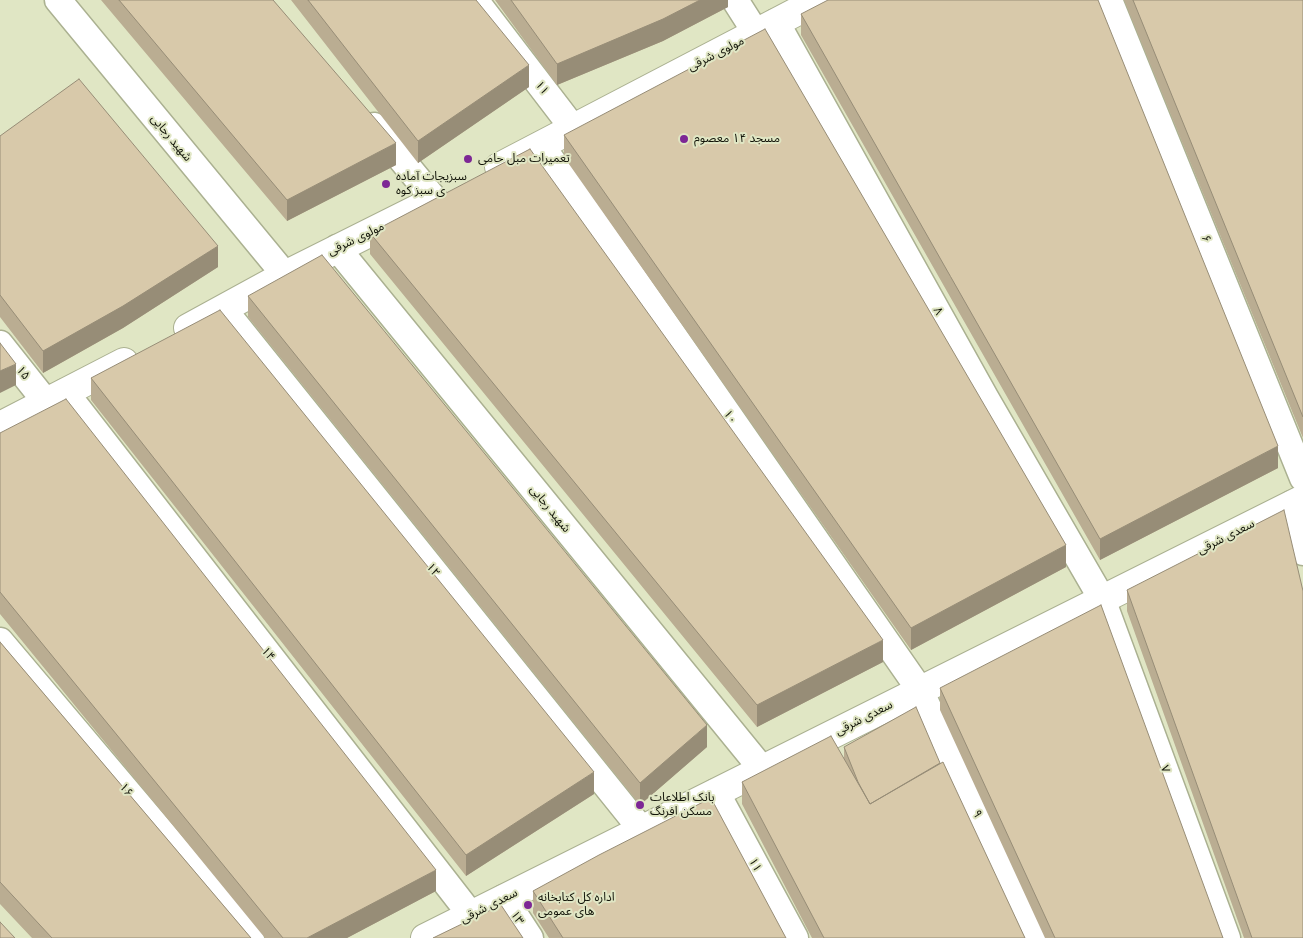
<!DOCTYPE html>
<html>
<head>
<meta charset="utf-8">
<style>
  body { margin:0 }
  canvas { display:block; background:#e0e6c4 }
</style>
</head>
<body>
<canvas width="1303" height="938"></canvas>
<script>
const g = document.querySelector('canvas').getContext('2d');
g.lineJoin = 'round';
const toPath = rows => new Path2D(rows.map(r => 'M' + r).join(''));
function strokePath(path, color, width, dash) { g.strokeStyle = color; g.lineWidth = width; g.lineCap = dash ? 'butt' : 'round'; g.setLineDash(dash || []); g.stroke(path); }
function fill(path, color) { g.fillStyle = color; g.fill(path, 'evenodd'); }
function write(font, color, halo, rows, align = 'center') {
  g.font = font + ' "PT Sans","Noto Sans Arabic",sans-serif'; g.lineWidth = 4; g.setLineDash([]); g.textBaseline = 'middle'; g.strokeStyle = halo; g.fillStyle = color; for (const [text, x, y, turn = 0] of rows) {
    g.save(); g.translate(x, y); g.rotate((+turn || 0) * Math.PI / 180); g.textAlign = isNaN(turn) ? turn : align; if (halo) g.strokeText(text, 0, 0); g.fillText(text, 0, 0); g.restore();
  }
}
const street = toPath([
  [58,0,285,275],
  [475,0,573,128],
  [735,0,756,33],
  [1109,0,1303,478],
  [776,22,985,397,1102,599,1227,938],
  [374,126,435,200],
  [541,145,920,690,1034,938],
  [337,248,762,769],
  [224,310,642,830],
  [0,344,46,402],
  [65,392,471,915],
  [1292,504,1303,552],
  [0,641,251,938],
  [716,792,795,938],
  [504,898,530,938]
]);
const secondary = toPath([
  [499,167,819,0],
  [188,328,285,275,421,207],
  [0,426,124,362],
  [425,938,1303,499]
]);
const wall = toPath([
  [101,0,273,0,396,165,287,221],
  [291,0,476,0,529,87,418,163],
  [495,0,728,0,728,7,663,41,557,85],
  [1124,0,1303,0,1303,438],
  [801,14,1278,468,1100,560,801,35],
  [564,135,1066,567,911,650,564,157],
  [0,136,218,267,123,328,43,373,0,317],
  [370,233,883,662,757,727,370,254],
  [248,296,707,747,640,805,248,317],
  [91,378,594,794,466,876,91,400],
  [0,433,436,891,347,938,265,938,0,614],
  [1127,590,1303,938,1244,938,1127,611],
  [0,642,251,938,32,938,0,904],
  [940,688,1223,938,1045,938,940,710],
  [844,747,940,763,1025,938,812,938,742,804,742,782,844,757],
  [533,891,786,938,549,938,533,913]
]);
const shadedWall = toPath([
  [700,0,728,0,728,7,663,41,557,85,557,64],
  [529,65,529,87,418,163,418,141],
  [396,143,396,165,287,221,287,200],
  [218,246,218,267,123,328,43,373,43,351],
  [16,364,16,385,0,393,0,371],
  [1278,446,1278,468,1100,560,1100,539],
  [1066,545,1066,567,911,650,911,628],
  [883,640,883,662,757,727,757,705],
  [707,725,707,747,640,805,640,783],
  [594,772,594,794,466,876,466,855],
  [436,870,436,891,347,938,307,938]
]);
const building = toPath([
  [119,0,273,0,396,143,287,200,119,0],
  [308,0,476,0,529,65,418,141,308,0],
  [511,0,700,0,663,19,557,64,511,0],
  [828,0,1098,0,1278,446,1100,539,801,14,828,0],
  [1133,0,1303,0,1303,417,1133,0],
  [765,29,1066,545,911,628,564,135,765,29],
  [79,79,218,246,123,306,43,351,0,295,0,136,79,79],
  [530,149,883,640,757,705,370,233,530,149],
  [322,255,707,725,640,783,248,296,322,255],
  [220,310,594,772,466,855,91,378,220,310],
  [0,343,16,364,0,371,0,343],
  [66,399,436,870,307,938,283,938,0,592,0,433,66,399],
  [1284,510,1303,591,1303,938,1252,938,1127,590,1284,510],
  [1101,605,1223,938,1055,938,940,688,1101,605],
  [0,642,251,938,52,938,0,882,0,642],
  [916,707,940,763,870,804,858,782,844,747,916,707],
  [831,736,870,804,943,762,1025,938,824,938,742,782,831,736],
  [711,798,786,938,563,938,533,891,599,855,711,798],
  [501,905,523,938,433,938,501,905],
  [0,922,15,938,0,938,0,922]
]);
const markers = [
  [684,139,5,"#7d2795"],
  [468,159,5,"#7d2795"],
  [386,184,5,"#7d2795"],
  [640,805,5,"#7d2795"],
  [528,905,5,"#7d2795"]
];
const streetNames = [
  ["مولوی شرقی",716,54,-27],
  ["۱۱",542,88,53],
  ["شهید رجایی",171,138,50],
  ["مولوی شرقی",356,239,-26],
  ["۶",1206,239,68],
  ["۸",938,311,61],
  ["۱۵",23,373,52],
  ["۱۰",730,417,55],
  ["شهید رجایی",550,509,51],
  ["سعدی شرقی",1226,537,-27],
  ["۱۲",433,570,51],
  ["۱۴",268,654,52],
  ["سعدی شرقی",864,718,-27],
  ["۷",1165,769,70],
  ["۱۶",126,790,50],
  ["۹",977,814,65],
  ["۱۱",755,865,62],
  ["سعدی شرقی",489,906,-27],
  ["۱۳",517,918,57]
];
const poiNames = [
  ["مسجد ۱۴ معصوم",694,139],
  ["تعمیرات مبل حامی",478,159],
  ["سبزیجات آماده",396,177],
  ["ی سبز کوه",396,191],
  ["بانک اطلاعات",650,798],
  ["مسکن افرنگ",650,812],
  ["اداره کل کتابخانه",538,898],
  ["های عمومی",538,912]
];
strokePath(street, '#abb191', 29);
strokePath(secondary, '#abb191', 30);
strokePath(street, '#fff', 26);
strokePath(secondary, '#fff', 28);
fill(wall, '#baad92');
fill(shadedWall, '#978d77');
fill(building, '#d8c9aa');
strokePath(building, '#978d77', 1);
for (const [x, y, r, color] of markers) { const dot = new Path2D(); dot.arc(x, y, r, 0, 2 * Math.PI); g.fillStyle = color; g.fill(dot); strokePath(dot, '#e0e6c4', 2); }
write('12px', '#111308', '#e0e6c4', streetNames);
write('12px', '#111308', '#e0e6c4', poiNames, 'left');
</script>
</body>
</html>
